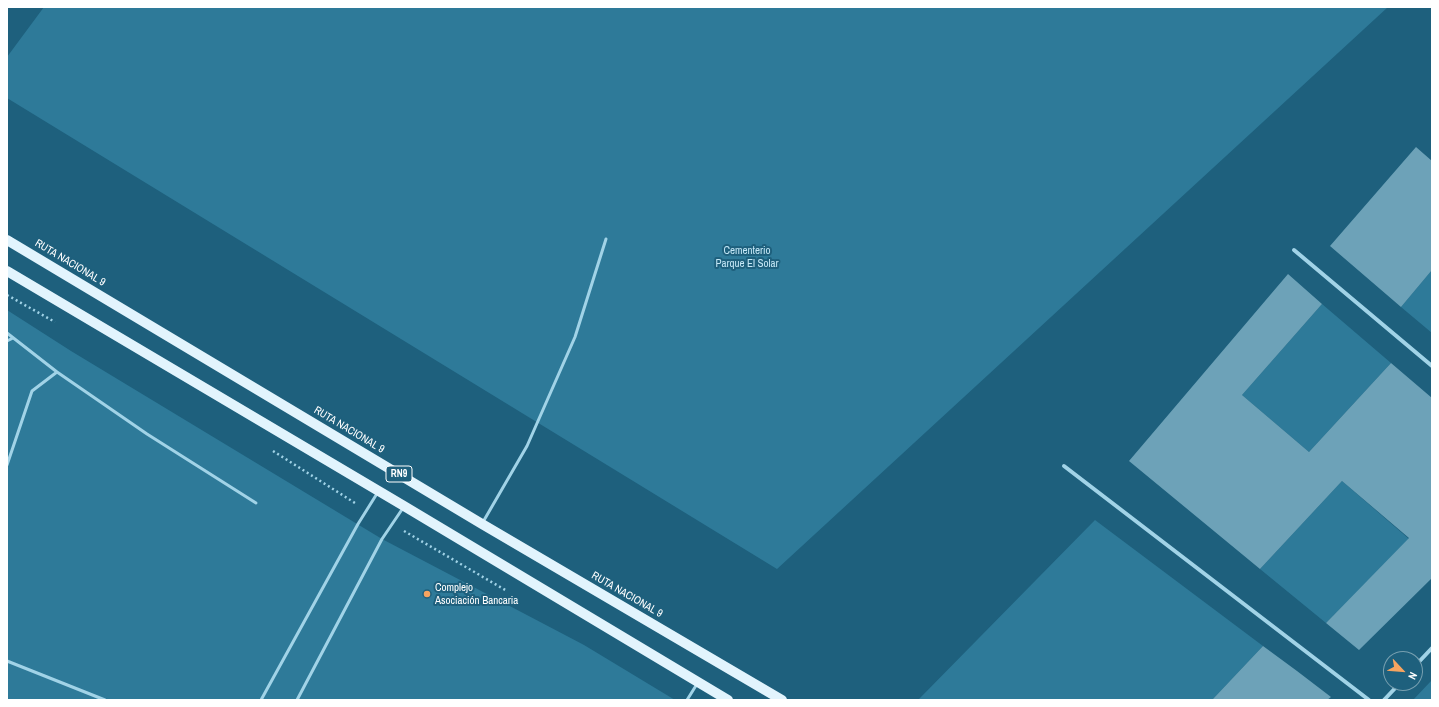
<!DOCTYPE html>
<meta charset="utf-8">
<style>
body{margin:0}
#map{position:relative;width:1439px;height:707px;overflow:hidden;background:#1e607d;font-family:"Archivo Narrow",sans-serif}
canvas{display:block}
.frame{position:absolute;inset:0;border:8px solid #fff;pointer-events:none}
.north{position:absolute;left:1383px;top:651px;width:40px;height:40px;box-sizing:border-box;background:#1e607d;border:1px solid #78a0b1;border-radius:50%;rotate:116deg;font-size:11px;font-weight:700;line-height:16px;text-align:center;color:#fff}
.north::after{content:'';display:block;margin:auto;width:14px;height:18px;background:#f6a460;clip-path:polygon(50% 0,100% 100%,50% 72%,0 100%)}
</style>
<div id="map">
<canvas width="1439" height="707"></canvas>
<div class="frame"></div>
<div class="north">N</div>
</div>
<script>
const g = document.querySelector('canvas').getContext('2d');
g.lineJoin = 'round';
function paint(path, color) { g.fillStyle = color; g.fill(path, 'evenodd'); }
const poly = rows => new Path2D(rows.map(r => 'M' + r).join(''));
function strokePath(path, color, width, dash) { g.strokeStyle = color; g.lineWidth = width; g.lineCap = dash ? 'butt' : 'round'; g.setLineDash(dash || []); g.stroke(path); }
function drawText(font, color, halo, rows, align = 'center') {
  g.font = font + ' "Archivo Narrow",sans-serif'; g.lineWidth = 4; g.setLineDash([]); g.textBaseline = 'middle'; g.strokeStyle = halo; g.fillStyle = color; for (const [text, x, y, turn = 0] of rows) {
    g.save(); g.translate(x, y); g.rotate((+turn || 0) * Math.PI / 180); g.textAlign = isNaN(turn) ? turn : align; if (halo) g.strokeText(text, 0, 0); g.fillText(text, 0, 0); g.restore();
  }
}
const green = poly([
 [44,7,1388,7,777,569,7,98,7,57],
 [1432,270,1432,333,1401,307],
 [1322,304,1391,363,1309,452,1242,395],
 [7,310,71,351,382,539,584,645,675,700,7,700],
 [1342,481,1409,539,1326,623,1260,569],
 [1095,520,1263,646,1212,700,919,699],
 [1432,680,1432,700,1413,700]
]);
const building = poly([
 [1416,147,1432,161,1432,270,1401,307,1330,246],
 [1288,274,1322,304,1242,395,1309,452,1391,363,1432,398,1432,578,1359,650,1326,623,1409,538,1342,481,1260,569,1129,461],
 [1263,646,1297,671,1331,697,1327,700,1212,700]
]);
const path = poly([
 [7,295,55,322],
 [273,451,355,503],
 [404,531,507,591]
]);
const lane = poly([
 [7,333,57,372,147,434,256,503],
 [7,341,13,338],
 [7,465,32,391,57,372],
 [483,522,527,446,575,337,606,239],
 [7,661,105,700],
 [261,700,358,524,378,492],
 [297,700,382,539,403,508],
 [687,700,697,684]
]);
const street = poly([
 [1294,250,1432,366],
 [1064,466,1369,700],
 [1415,666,1432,648],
 [1384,700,1400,683]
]);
const primary = poly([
 [7,240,482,524,782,700],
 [7,271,404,506,728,700]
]);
const markers = [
 [427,594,4,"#f6a460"]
];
const shields = [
 [399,474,26]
];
const shieldNames = [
 ["RN9",399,474]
];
const parkNames = [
 ["Cementerio",747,251],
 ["Parque El Solar",747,264]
];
const streetNames = [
 ["RUTA NACIONAL 9",70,263,31],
 ["RUTA NACIONAL 9",349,430,31],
 ["RUTA NACIONAL 9",627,595,30]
];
const poiNames = [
 ["Complejo",435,588],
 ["Asociación Bancaria",435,601]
];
paint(green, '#2e7a99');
paint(building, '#6da2b8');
strokePath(path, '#a1d3e7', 2.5, [2, 3]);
strokePath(lane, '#a1d3e7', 3);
strokePath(street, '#a1d3e7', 4);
strokePath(primary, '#e2f4fd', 10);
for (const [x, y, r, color] of markers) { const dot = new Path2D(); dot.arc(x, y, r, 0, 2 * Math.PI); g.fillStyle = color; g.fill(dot); strokePath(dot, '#1e607d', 1.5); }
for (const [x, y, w] of shields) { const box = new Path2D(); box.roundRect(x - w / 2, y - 8, w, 16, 3); g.fillStyle = '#1e607d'; g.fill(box); strokePath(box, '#fff', 1); }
drawText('bold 10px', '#fff', null, shieldNames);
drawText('11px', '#c4e7f6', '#1e607d', parkNames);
drawText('11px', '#fff', '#1e607d', streetNames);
drawText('11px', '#fff', '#1e607d', poiNames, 'left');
</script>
